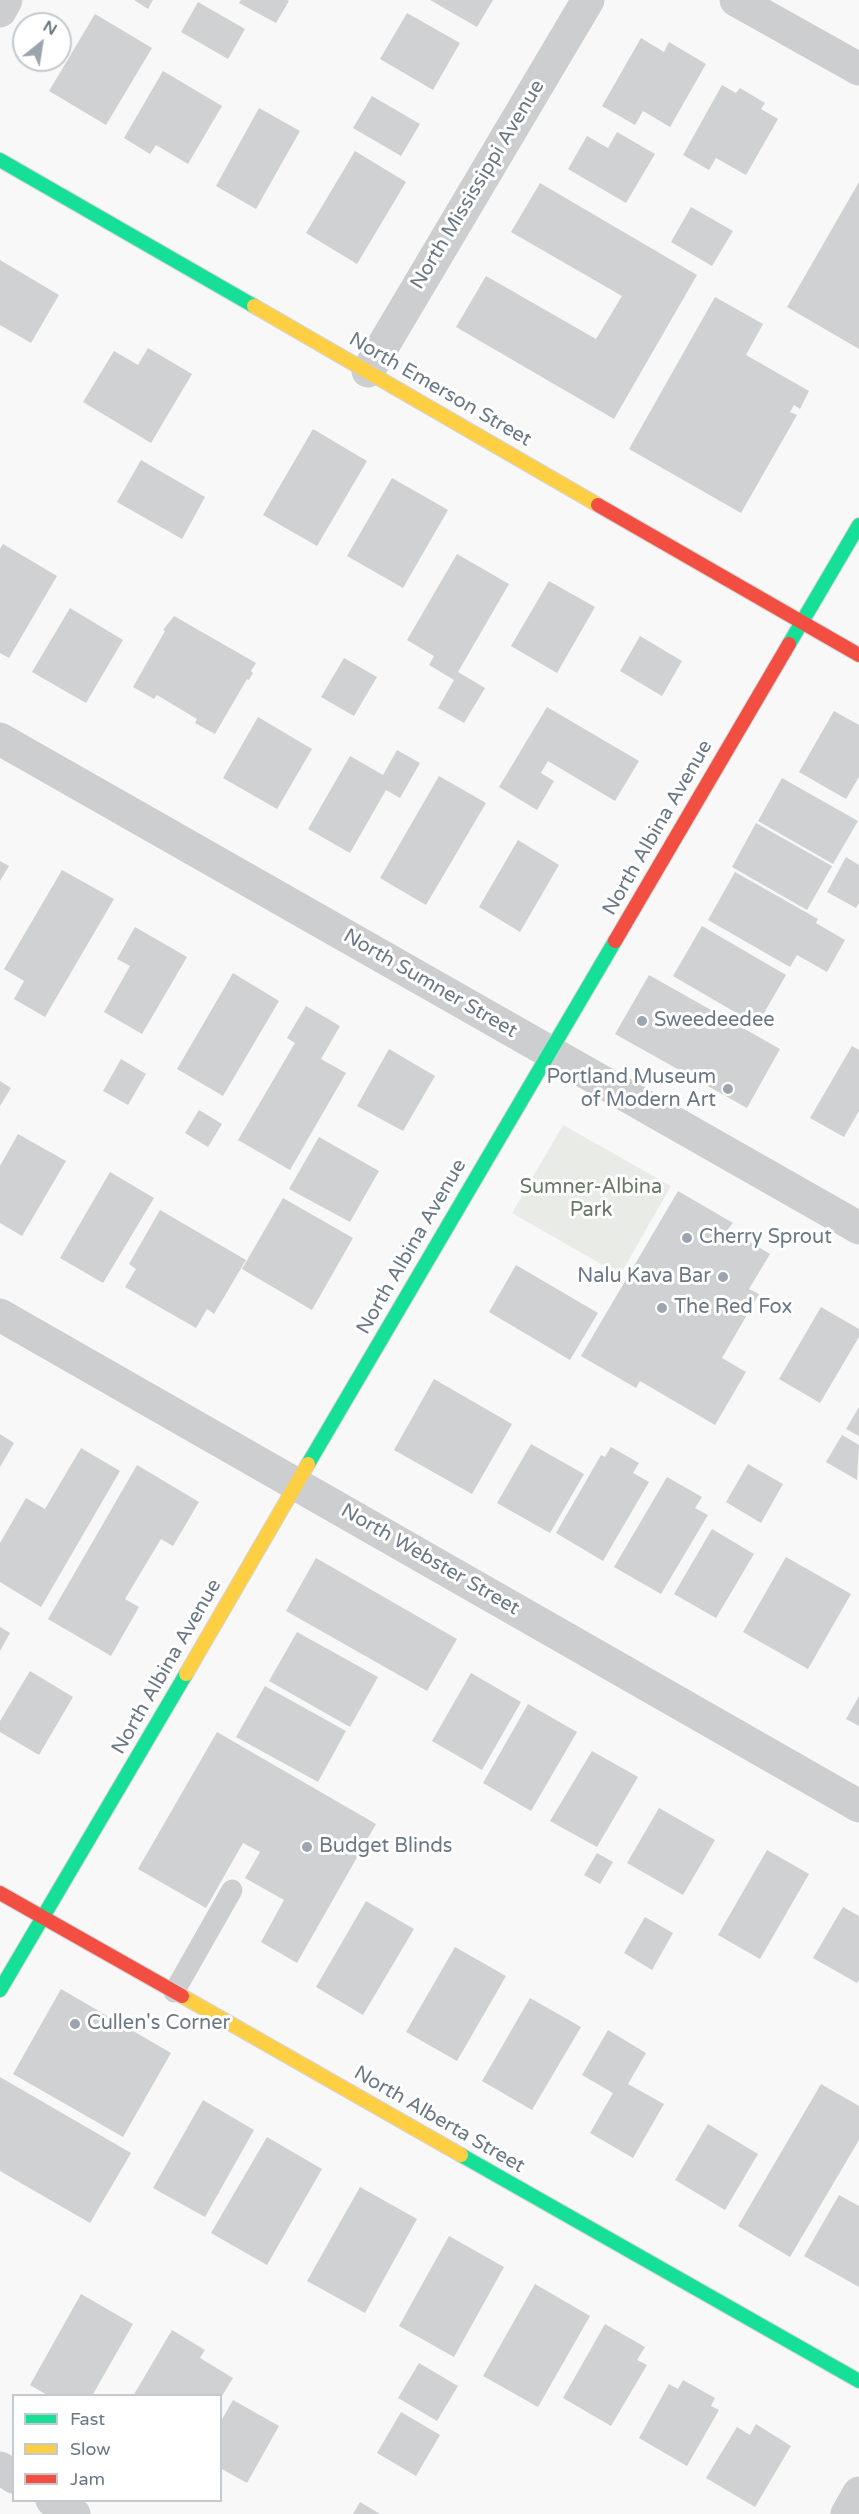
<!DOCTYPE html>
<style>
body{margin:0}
#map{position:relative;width:859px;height:2514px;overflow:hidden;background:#f8f8f8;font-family:"Varela Round",sans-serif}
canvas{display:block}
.legend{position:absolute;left:12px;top:2394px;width:210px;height:108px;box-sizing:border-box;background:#fff;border:2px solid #c3c9cf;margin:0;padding:8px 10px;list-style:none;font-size:18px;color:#6a7886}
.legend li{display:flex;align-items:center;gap:12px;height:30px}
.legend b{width:30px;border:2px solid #c3c9cf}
.north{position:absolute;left:12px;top:12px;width:60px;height:60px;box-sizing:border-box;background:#fff;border:2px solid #c3c9cf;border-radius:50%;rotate:30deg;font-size:16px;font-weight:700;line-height:24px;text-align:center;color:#6a7886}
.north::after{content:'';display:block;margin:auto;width:21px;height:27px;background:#9ca5ae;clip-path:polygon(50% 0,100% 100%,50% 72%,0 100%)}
</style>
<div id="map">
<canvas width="859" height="2514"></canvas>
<ul class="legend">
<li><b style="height:8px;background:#16e098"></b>Fast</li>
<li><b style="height:8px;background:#ffcf43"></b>Slow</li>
<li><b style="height:8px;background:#f24e42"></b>Jam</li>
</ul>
<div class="north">N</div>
</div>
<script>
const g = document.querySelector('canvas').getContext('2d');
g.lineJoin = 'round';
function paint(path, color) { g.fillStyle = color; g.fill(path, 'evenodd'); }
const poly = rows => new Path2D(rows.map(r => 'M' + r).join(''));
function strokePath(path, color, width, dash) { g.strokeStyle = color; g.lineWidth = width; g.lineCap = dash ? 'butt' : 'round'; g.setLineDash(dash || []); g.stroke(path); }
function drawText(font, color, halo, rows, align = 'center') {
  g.font = font + ' "Varela Round",sans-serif'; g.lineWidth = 6; g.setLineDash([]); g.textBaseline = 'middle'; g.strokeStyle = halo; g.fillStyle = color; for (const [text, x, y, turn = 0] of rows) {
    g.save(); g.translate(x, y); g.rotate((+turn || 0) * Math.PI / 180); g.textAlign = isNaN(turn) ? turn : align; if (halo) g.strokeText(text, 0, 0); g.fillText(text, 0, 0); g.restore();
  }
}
const green = poly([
 [563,1125,671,1186,620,1275,512,1213]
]);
const building = poly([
 [134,0,153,0,148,9],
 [241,0,287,0,289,1,276,23,239,3],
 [430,0,493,0,477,27],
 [198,2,245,29,228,59,181,32],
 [407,13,460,43,433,90,380,59],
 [95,14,152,48,106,125,49,91],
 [641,38,664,52,669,42,706,64,670,127,643,111,635,125,602,106],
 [163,71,222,106,188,164,156,145,150,154,124,138],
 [722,85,736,93,740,88,765,103,761,109,778,119,746,175,716,158,709,170,683,155],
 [372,96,420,124,401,156,353,128],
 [259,108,300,131,256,209,216,186],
 [617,132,655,154,626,203,568,169,587,136,608,148],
 [355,151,406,182,357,264,306,233],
 [859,182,859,349,787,307],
 [540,183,697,275,614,419,456,327,486,276,596,339,622,296,511,232],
 [691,207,733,231,712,266,671,242],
 [0,260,59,295,31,343,0,325],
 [715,297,763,324,746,355,809,391,800,409,794,405,790,412,797,415,741,513,629,449],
 [148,348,192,374,151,443,83,402,114,351,138,365],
 [313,429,367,461,317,546,263,515],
 [141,460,205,497,182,539,117,502],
 [392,478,448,510,403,588,347,556],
 [3,544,57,576,9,658,0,653,0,549],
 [457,554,509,584,458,672,485,688,464,723,438,708,454,680,429,665,434,656,407,640],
 [549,581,595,607,557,673,511,646],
 [70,608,123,640,86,703,32,672],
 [174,616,256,663,251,671,253,673,249,680,247,679,215,734,195,723,197,719,157,695,154,699,133,687,165,631,163,630],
 [640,636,682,661,662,696,620,671],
 [344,658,377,677,354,716,321,697],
 [547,707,639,761,615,801,548,761,541,773,554,781,537,810,499,787],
 [834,711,859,725,859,777,846,799,799,772],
 [258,717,312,749,277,809,223,778],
 [397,750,420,763,400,798,386,790,350,853,308,829,350,756,383,775],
 [439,776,486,803,426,905,380,878],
 [782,778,858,821,833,864,758,821],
 [756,823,832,866,807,910,732,867],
 [518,840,559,865,520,932,479,907],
 [846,857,859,865,859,903,856,908,827,892],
 [0,861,9,866,0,881],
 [62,870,114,899,45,1017,14,999,24,981,4,969],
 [735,872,818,919,816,923,845,940,827,972,797,955,790,967,708,920],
 [702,926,786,975,757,1025,673,976],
 [135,927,187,957,142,1034,104,1012,130,966,117,959],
 [233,973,279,1001,223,1096,177,1069],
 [649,975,780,1049,747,1108,615,1034],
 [306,1006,340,1026,321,1059,346,1073,290,1170,238,1140,295,1043,287,1038],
 [852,1046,859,1050,859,1111,844,1137,810,1118],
 [389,1049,435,1076,403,1131,357,1106],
 [121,1059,146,1074,128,1105,103,1091],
 [0,1081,11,1088,0,1106],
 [199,1110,222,1124,208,1147,185,1133],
 [18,1134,66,1161,22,1236,0,1223,0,1166],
 [319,1137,379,1171,350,1222,289,1189],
 [110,1172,154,1198,103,1283,60,1258],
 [678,1191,733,1223,728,1229,770,1254,749,1289,759,1294,722,1358,746,1372,715,1425,640,1381,636,1388,581,1356],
 [283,1198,353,1238,312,1310,242,1269],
 [160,1210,246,1260,214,1314,207,1309,196,1328,161,1308,172,1290,161,1308,125,1287,136,1269,129,1264],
 [516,1265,598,1313,570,1360,489,1312],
 [821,1307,859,1329,859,1337,820,1403,779,1379],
 [434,1379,512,1424,472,1494,394,1450],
 [859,1407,859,1436,846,1429],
 [0,1434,14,1443,0,1467],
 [842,1435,859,1445,857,1480,826,1462],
 [531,1444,584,1474,550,1533,497,1503],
 [611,1447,639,1463,633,1473,649,1482,603,1561,556,1533,601,1455,605,1457],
 [81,1448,120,1471,41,1607,0,1582,0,1543,26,1498,45,1509],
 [748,1464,783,1484,761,1523,726,1502],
 [137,1465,199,1502,173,1546,161,1539,125,1599,139,1607,111,1656,48,1619],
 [667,1477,702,1497,695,1508,708,1515,661,1594,614,1567],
 [712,1529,754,1554,716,1618,674,1594],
 [786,1557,851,1594,808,1669,743,1632],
 [316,1558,457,1639,427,1691,286,1611],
 [0,1627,10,1633,0,1651],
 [297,1632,378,1677,350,1727,269,1681],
 [30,1671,73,1697,39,1755,0,1732,0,1721],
 [471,1673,521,1702,482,1770,432,1741],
 [265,1686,346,1731,318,1782,236,1737],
 [859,1696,859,1726,846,1719],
 [528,1704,577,1732,531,1811,483,1783],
 [217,1732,376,1824,297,1963,261,1942,284,1900,245,1878,260,1852,243,1843,206,1908,138,1869],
 [592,1751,638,1777,597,1847,550,1821],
 [659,1808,715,1840,683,1895,627,1863],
 [767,1850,809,1874,760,1959,718,1935],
 [597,1853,613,1862,600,1884,584,1875],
 [366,1901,414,1929,363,2015,316,1987],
 [843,1907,859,1916,859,1980,857,1983,813,1958],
 [645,1917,673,1933,652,1970,624,1953],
 [455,1947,506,1976,457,2061,406,2032],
 [61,1989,171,2053,123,2137,13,2074],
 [530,1998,581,2027,532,2110,482,2081],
 [608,2030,646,2053,628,2084,664,2104,633,2158,590,2133,613,2093,582,2075],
 [0,2077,131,2153,90,2223,0,2171],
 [821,2084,859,2106,859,2140,790,2257,738,2226],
 [203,2100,254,2130,205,2217,153,2188],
 [708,2124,758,2154,725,2210,675,2180],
 [267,2137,322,2169,267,2265,211,2233],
 [360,2187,417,2219,365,2313,307,2281],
 [839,2195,859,2206,859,2287,804,2256],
 [449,2236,504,2267,454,2357,399,2326],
 [535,2284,590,2316,538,2407,483,2376],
 [81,2294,133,2324,92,2396,49,2396,30,2385],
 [605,2324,645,2347,637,2360,647,2365,611,2426,563,2398],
 [172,2330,205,2350,200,2358,233,2378,220,2399,220,2396,133,2396],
 [419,2363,458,2386,437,2421,398,2398],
 [683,2380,715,2398,711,2406,719,2410,687,2466,639,2438,669,2384,678,2389],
 [233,2400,279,2426,247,2483,220,2468,220,2423],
 [401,2412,440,2435,416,2476,377,2453],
 [756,2424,791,2446,755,2507,706,2478,737,2427,750,2435],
 [360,2502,380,2514,353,2514]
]);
const lane = poly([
 [174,1992,232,1890]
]);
const street = poly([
 [736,0,859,69],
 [0,11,6,0],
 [368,371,588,0],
 [0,739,859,1228],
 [0,1315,859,1806],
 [0,2468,14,2477],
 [52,2500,74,2514],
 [847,2514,859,2493]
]);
const fast = poly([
 [0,160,254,306],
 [789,644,859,525],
 [308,1464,615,941],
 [0,1990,186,1674],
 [461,2155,859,2381]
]);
const slow = poly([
 [254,306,598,505],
 [186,1674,308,1464],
 [182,1996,461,2155]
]);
const jam = poly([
 [598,505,859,655],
 [615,941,789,644],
 [0,1893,182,1996]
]);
const markers = [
 [642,1021,6,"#9ca5ae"],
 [728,1089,6,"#9ca5ae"],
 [687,1238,6,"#9ca5ae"],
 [723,1277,6,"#9ca5ae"],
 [662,1308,6,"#9ca5ae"],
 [307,1847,6,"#9ca5ae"],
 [75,2024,6,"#9ca5ae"]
];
const streetNames = [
 ["North Mississippi Avenue",478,185,-59],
 ["North Emerson Street",440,390,30],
 ["North Albina Avenue",658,828,-60],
 ["North Sumner Street",430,984,30],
 ["North Albina Avenue",412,1247,-60],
 ["North Webster Street",430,1560,30],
 ["North Albina Avenue",167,1667,-60],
 ["North Alberta Street",439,2120,30]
];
const poiNames = [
 ["Sweedeedee",654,1021],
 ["Portland Museum",716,1078,"right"],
 ["of Modern Art",716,1101,"right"],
 ["Cherry Sprout",699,1238],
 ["Nalu Kava Bar",711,1277,"right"],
 ["The Red Fox",674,1308],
 ["Budget Blinds",319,1847],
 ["Cullen's Corner",87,2024]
];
const parkNames = [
 ["Sumner-Albina",591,1188],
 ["Park",591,1211]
];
paint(green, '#e8ebe6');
paint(building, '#cfd1d2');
strokePath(fast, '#d4d5d6', 16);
strokePath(slow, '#d4d5d6', 16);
strokePath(jam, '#d4d5d6', 16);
strokePath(lane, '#cdcecf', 21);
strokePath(street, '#cdcecf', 33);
strokePath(fast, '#16e098', 14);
strokePath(slow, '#ffcf43', 14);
strokePath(jam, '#f24e42', 14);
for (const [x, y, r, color] of markers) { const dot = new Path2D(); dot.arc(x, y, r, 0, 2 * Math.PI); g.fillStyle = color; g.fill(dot); strokePath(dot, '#fff', 2); }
drawText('20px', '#6a7886', '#fff', streetNames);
drawText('20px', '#6a7886', '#fff', poiNames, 'left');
drawText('20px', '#677864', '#fff', parkNames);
</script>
